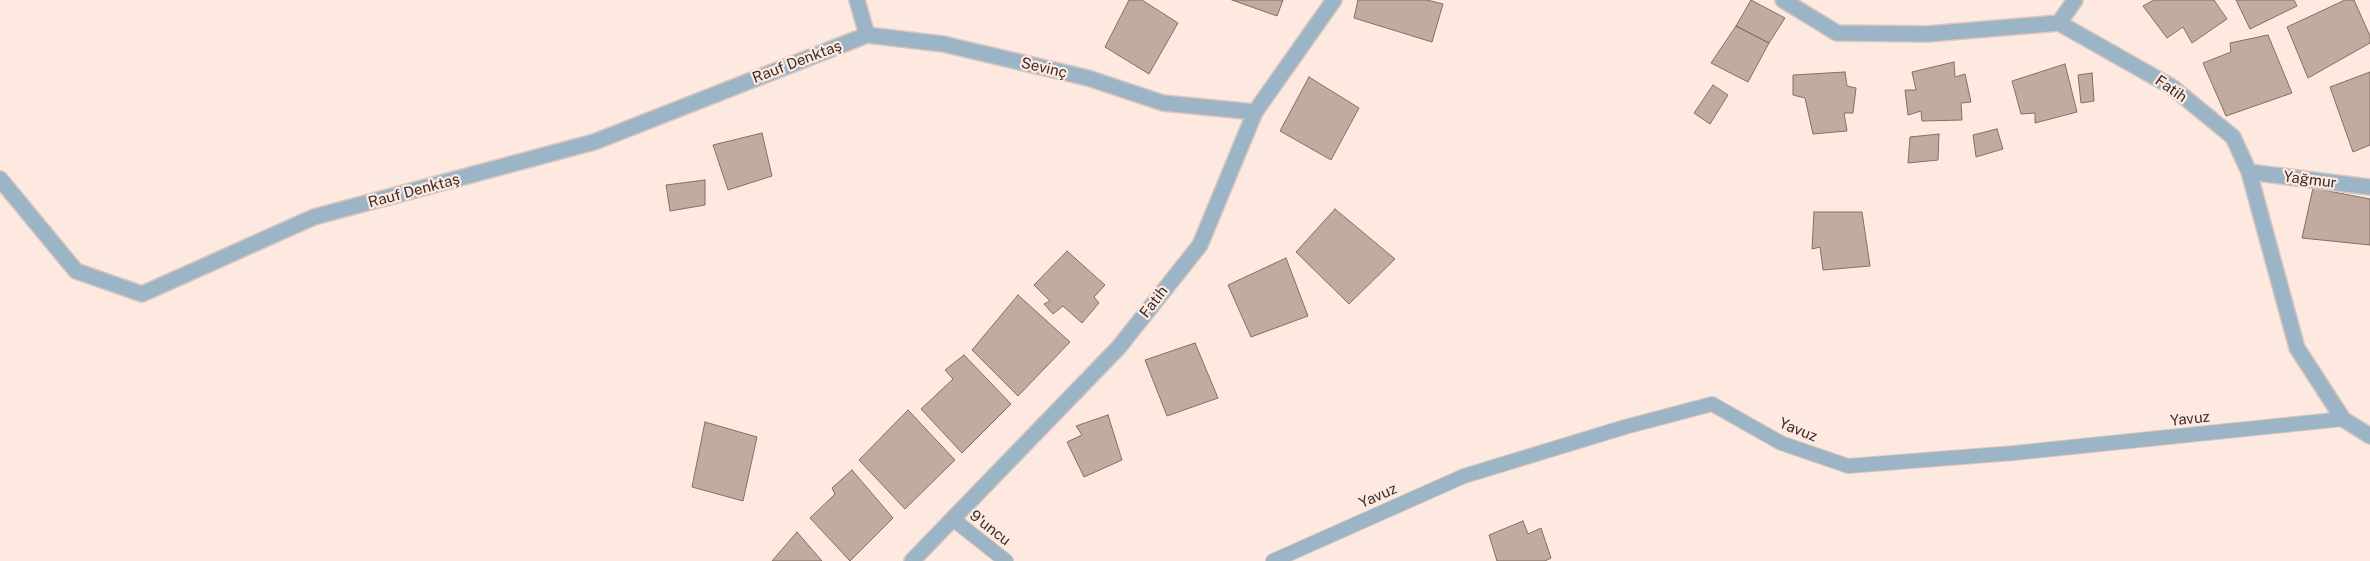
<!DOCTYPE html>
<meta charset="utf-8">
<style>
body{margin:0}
canvas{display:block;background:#fde9e0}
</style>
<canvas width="2370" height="561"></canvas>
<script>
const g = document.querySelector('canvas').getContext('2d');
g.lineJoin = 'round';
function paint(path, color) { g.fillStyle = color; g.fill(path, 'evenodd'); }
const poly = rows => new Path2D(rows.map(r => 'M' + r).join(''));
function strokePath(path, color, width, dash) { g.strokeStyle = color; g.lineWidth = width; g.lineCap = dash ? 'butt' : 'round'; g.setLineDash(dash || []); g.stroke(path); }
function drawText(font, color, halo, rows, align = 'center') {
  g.font = font + ' "Public Sans",sans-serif'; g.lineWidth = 4.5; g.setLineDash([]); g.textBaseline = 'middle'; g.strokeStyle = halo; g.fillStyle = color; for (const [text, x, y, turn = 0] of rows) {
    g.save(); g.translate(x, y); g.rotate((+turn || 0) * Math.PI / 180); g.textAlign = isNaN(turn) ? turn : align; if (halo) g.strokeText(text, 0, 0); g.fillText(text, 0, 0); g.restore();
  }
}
const building = poly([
 [1129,0,1142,0,1178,23,1149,74,1105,47,1129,0],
 [1232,0,1283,0,1277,16,1232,0],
 [1358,0,1427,0,1443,4,1432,42,1354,18,1358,0],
 [1751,0,1785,18,1769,43,1736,26,1751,0],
 [2154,0,2214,0,2227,19,2192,43,2183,27,2167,38,2143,6,2154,0],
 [2236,0,2294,0,2297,6,2250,29,2236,0],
 [2345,0,2354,0,2370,36,2370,43,2308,78,2287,27,2345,0],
 [1736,26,1769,43,1748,82,1711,63,1736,26],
 [2268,35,2292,93,2226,116,2203,63,2231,52,2230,43,2268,35],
 [1954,62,1955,77,1965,74,1971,102,1961,103,1962,120,1922,121,1921,111,1908,115,1905,90,1916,90,1912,72,1954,62],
 [2065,64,2077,112,2035,123,2035,113,2021,114,2012,81,2065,64],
 [1845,72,1847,86,1856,88,1853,113,1844,113,1847,131,1813,134,1805,98,1793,95,1793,75,1845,72],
 [2370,72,2370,145,2353,152,2330,87,2370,72],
 [2092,73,2094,101,2081,103,2078,75,2092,73],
 [1309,77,1359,108,1331,160,1280,131,1309,77],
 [1713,85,1728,95,1710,124,1694,113,1713,85],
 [1997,129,2003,149,1976,157,1973,135,1997,129],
 [762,133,772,176,728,190,713,145,762,133],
 [1939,134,1938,160,1908,163,1910,137,1939,134],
 [705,180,705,205,670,211,666,185,705,180],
 [2313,188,2370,199,2370,245,2302,238,2313,188],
 [1335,209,1395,259,1349,304,1296,252,1335,209],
 [1814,212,1862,212,1870,266,1823,270,1820,247,1812,249,1814,212],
 [1067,251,1105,285,1094,297,1099,303,1082,323,1063,306,1053,314,1044,304,1050,301,1034,285,1067,251],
 [1286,258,1308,316,1251,337,1228,285,1286,258],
 [1018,295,1070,342,1018,396,972,350,1018,295],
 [1195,343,1218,398,1167,416,1145,360,1195,343],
 [964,355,1011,404,962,453,921,409,953,379,945,370,964,355],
 [908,410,955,460,905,509,859,460,908,410],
 [1108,415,1122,460,1084,477,1067,442,1082,435,1076,426,1108,415],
 [705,422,757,437,743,501,692,487,705,422],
 [852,470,893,518,850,561,810,518,835,494,832,488,852,470],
 [1523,521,1528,534,1541,528,1551,558,1545,561,1497,561,1489,535,1523,521],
 [797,532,822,561,772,561,797,532]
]);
const service = poly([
 [954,520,1006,561],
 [1273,561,1464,476,1625,427,1712,404,1781,443,1848,466,2014,453,2343,419]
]);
const minor = poly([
 [857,0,867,35,943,44,1088,78,1163,103,1255,112],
 [1783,0,1837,33,1927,34,2059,23,2172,87,2233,137,2249,172,2297,348,2343,419,2370,436],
 [2059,23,2075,0],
 [2249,172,2370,187],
 [0,179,76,271,142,294,314,217,594,142,867,35],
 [912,561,1119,347,1200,245,1255,112,1334,0]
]);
const streetNames = [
 ["Rauf Denktaş",797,62,-21],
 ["Sevinç",1044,68,13],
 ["Fatih",2171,89,35],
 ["Yağmur",2310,180,7],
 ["Rauf Denktaş",414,191,-15],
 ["Fatih",1154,302,-52],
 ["Yavuz",2190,419,-6],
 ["Yavuz",1798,430,22],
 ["Yavuz",1378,496,-24],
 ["9'uncu",990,528,38]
];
paint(building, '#c2aa9f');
strokePath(building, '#846f64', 1);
strokePath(service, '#dac7bf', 16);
strokePath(minor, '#dac7bf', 18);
strokePath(service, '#9bb4c6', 14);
strokePath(minor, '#9bb4c6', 15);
drawText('15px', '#382e2a', '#fde9e0', streetNames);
</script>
